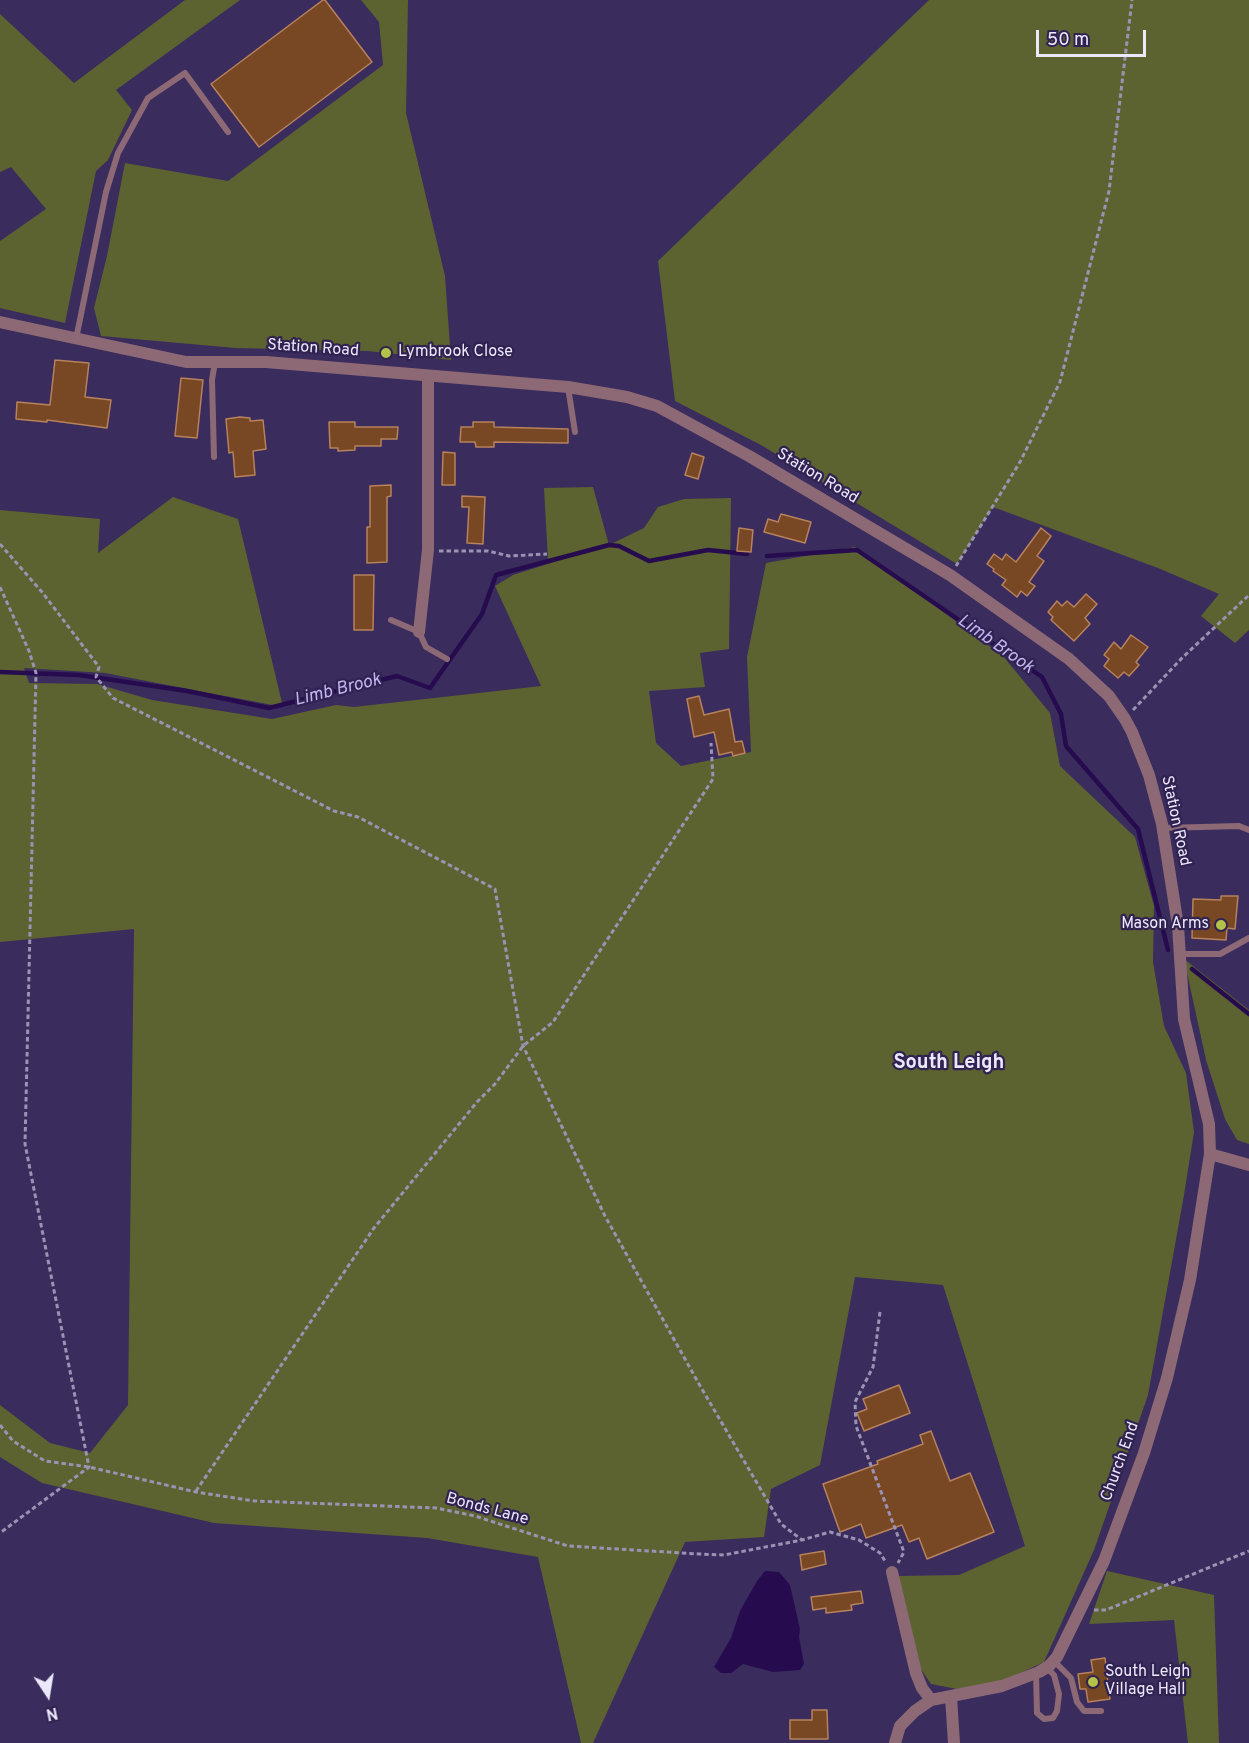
<!DOCTYPE html>
<style>
body{margin:0}
#map{position:relative;width:1249px;height:1743px;overflow:hidden;background:#3a2c5d;font-family:Overpass,sans-serif}
canvas{display:block}
.north{position:absolute;left:18px;top:1665px;width:60px;height:60px;-webkit-text-stroke:4px #302251;paint-order:stroke;rotate:168deg;font-size:16px;font-weight:700;line-height:24px;text-align:center;color:#ece8fb}
.north::after{content:'';display:block;margin:auto;width:21px;height:27px;background:#ece8fb;clip-path:polygon(50% 0,100% 100%,50% 72%,0 100%)}
.scale{position:absolute;left:1036px;top:30px;width:110px;height:27px;box-sizing:border-box;border:3px solid #ece8fb;border-top:0;padding-left:8px;font-size:18px;line-height:21px;white-space:nowrap;color:#ece8fb;-webkit-text-stroke:4px #302251;paint-order:stroke}
</style>
<div id="map">
<canvas width="1249" height="1743"></canvas>
<div class="north">N</div>
<div class="scale">50 m</div>
</div>
<script>
const g = document.querySelector('canvas').getContext('2d');
g.lineJoin = 'round';
function paint(path, color) { g.fillStyle = color; g.fill(path, 'evenodd'); }
const poly = rows => new Path2D(rows.map(r => 'M' + r).join(''));
function strokePath(path, color, width, dash) { g.strokeStyle = color; g.lineWidth = width; g.lineCap = dash ? 'butt' : 'round'; g.setLineDash(dash || []); g.stroke(path); }
function drawText(font, color, halo, rows, align = 'center') {
  g.font = font + ' Overpass,sans-serif'; g.lineWidth = 4.5; g.setLineDash([]); g.textBaseline = 'middle'; g.strokeStyle = halo; g.fillStyle = color; for (const [text, x, y, turn = 0] of rows) {
    g.save(); g.translate(x, y); g.rotate((+turn || 0) * Math.PI / 180); g.textAlign = isNaN(turn) ? turn : align; if (halo) g.strokeText(text, 0, 0); g.fillText(text, 0, 0); g.restore();
  }
}
const green = poly([
 [185,0,240,0,116,90,132,110,108,160,96,171,65,323,0,308,0,241,46,209,11,167,0,172,0,14,74,83],
 [361,0,408,0,406,113,445,276,451,360,368,351,235,348,101,336,94,308,107,256,125,163,228,181,383,65,379,22],
 [929,0,1249,0,1249,630,1235,643,1201,616,1219,594,1158,568,993,507,957,564,761,445,675,401,658,261],
 [593,487,609,545,644,528,658,507,684,499,731,498,729,649,700,653,705,687,649,691,656,743,681,766,751,752,747,657,766,563,855,547,1003,656,1050,713,1060,766,1135,837,1154,906,1153,962,1164,1026,1186,1073,1194,1132,1184,1195,1148,1395,1094,1550,1044,1662,1001,1682,957,1689,931,1684,916,1662,898,1576,959,1575,1025,1546,943,1285,855,1277,820,1465,771,1489,764,1537,685,1542,593,1743,581,1743,538,1557,427,1538,214,1523,42,1483,0,1457,0,1405,50,1443,90,1453,128,1405,134,929,0,942,0,510,100,519,98,553,173,497,238,519,283,707,105,673,24,668,29,683,97,684,152,700,272,719,336,705,354,707,541,686,495,586,513,575,595,549,548,560,544,488],
 [1184,959,1249,1010,1249,1144,1237,1140,1225,1119,1206,1060],
 [1107,1571,1214,1595,1219,1743,1188,1743,1174,1620,1089,1624]
]);
const water = poly([
 [765,1571,779,1572,790,1585,800,1629,799,1637,804,1664,800,1670,773,1672,743,1664,731,1673,721,1673,714,1667,731,1638,740,1611,757,1581]
]);
const stream = poly([
 [767,556,857,550,1042,677,1061,714,1066,746,1138,829,1168,950],
 [0,672,79,675,187,691,269,708,397,676,430,688,482,614,496,575,609,545,619,546,649,561,708,550,747,554],
 [1192,969,1249,1014]
]);
const building = poly([
 [323,0,325,0,372,62,259,147,211,84,323,0],
 [55,360,89,363,85,397,111,400,107,428,47,420,47,422,16,419,17,402,50,405,55,360],
 [181,378,203,380,197,438,175,436,181,378],
 [240,417,250,418,250,421,263,420,266,449,253,451,255,475,235,477,233,452,229,453,226,419,240,417],
 [329,422,355,422,355,427,398,427,397,439,381,439,381,446,355,446,355,450,338,451,338,448,330,448,329,422],
 [473,422,494,422,494,427,568,429,568,443,494,442,494,447,476,447,475,442,460,442,461,427,473,427,473,422],
 [443,452,455,453,455,485,442,485,443,452],
 [692,453,704,457,698,479,685,475,692,453],
 [391,485,391,496,387,497,387,562,367,563,367,527,370,527,370,486,391,485],
 [462,496,485,497,483,544,467,543,469,507,462,507,462,496],
 [781,514,811,522,805,543,764,532,768,519,778,522,781,514],
 [739,528,753,530,751,552,737,551,739,528],
 [1041,528,1051,536,1037,556,1044,561,1029,582,1035,586,1027,596,1021,591,1017,597,1002,585,1006,580,993,571,994,569,987,564,994,554,1002,560,1006,554,1016,562,1041,528],
 [354,575,374,575,373,630,354,630,354,575],
 [1086,594,1097,604,1085,618,1090,624,1074,641,1051,620,1053,617,1048,612,1057,601,1062,606,1067,601,1074,607,1086,594],
 [1131,635,1148,647,1136,662,1139,665,1129,676,1124,672,1118,678,1104,666,1109,659,1104,655,1114,642,1121,649,1131,635],
 [699,696,704,715,729,709,735,742,742,741,745,753,733,756,732,752,719,755,714,732,694,737,687,699,699,696],
 [1221,896,1238,896,1235,929,1227,928,1226,940,1192,938,1193,899,1221,900,1221,896],
 [899,1385,910,1413,864,1431,857,1413,867,1409,863,1399,899,1385],
 [931,1431,950,1481,970,1473,994,1532,927,1559,919,1538,909,1542,902,1525,866,1538,861,1524,840,1532,823,1484,878,1464,877,1461,923,1444,920,1435,931,1431],
 [824,1551,826,1564,802,1570,800,1555,824,1551],
 [861,1591,863,1603,851,1605,852,1610,826,1613,826,1608,813,1610,811,1597,861,1591],
 [1105,1658,1110,1699,1088,1702,1086,1689,1080,1689,1078,1674,1093,1672,1091,1660,1105,1658],
 [812,1710,827,1710,828,1739,790,1739,790,1720,812,1720,812,1710]
]);
const path = poly([
 [0,544,42,592,99,667,96,677,113,698,334,811,358,817,495,889,523,1046,605,1216,699,1384,781,1524,802,1540],
 [439,551,488,551,509,556,547,554],
 [956,566,1020,462,1060,382,1109,191,1132,0],
 [0,587,29,651,36,673,25,1144,89,1467,0,1533],
 [1133,710,1182,658,1249,595],
 [880,1312,873,1367,855,1402,856,1426,904,1552,898,1563],
 [0,1425,13,1441,45,1461,89,1467,196,1492,254,1501,436,1508,475,1516,568,1546,699,1554,724,1555,802,1540,830,1532,859,1540,880,1553,885,1561],
 [196,1491,374,1228,477,1102,495,1084,523,1046,553,1022,713,779,711,743],
 [1094,1610,1106,1610,1249,1551]
]);
const service = poly([
 [76,339,106,192,118,153,148,98,185,73,228,132],
 [568,387,575,432],
 [214,457,212,380,215,362],
 [391,620,419,632,426,647,447,659],
 [1163,828,1239,826,1249,830],
 [1180,954,1220,954,1249,938],
 [1054,1661,1071,1678,1077,1702,1084,1711,1101,1711],
 [1036,1673,1037,1713,1044,1719,1053,1718,1057,1711,1059,1694,1054,1675,1047,1668]
]);
const minor = poly([
 [0,322,186,362,266,362,568,387,627,397,657,406,749,456,950,575,1069,659,1109,696,1125,719,1132,732,1149,775,1162,824,1178,926,1184,1019,1209,1124,1210,1154,1190,1280,1167,1378,1144,1453,1104,1561,1057,1657,1049,1666,1039,1672,1002,1686,931,1700,915,1711,900,1726,895,1743],
 [419,632,428,550,428,376],
 [1210,1154,1249,1165],
 [892,1572,916,1673,922,1688,931,1700],
 [951,1697,954,1743]
]);
const markers = [
 [386,353,6,"#b5c249"],
 [1221,925,6,"#b5c249"],
 [1093,1682,6,"#b5c249"]
];
const streetNames = [
 ["Station Road",313,349,4],
 ["Station Road",817,477,31],
 ["Station Road",1175,821,78],
 ["Church End",1121,1462,-70],
 ["Bonds Lane",487,1510,15]
];
const poiNames = [
 ["Lymbrook Close",398,353],
 ["Mason Arms",1209,925,"right"],
 ["South Leigh",1105,1673],
 ["Village Hall",1105,1691]
];
const waterNames = [
 ["Limb Brook",995,645,35],
 ["Limb Brook",338,691,-14]
];
const quarterNames = [
 ["South Leigh",949,1064]
];
paint(green, '#5d6330');
paint(water, '#260c4e');
strokePath(stream, '#260c4e', 4.5);
paint(building, '#784723');
strokePath(building, '#b7825d', 1.5);
strokePath(path, '#9b93b3', 3, [4.5, 3]);
strokePath(service, '#8d6976', 6);
strokePath(minor, '#8d6976', 12);
for (const [x, y, r, color] of markers) { const dot = new Path2D(); dot.arc(x, y, r, 0, 2 * Math.PI); g.fillStyle = color; g.fill(dot); strokePath(dot, '#302251', 2); }
drawText('16px', '#ece8fb', '#302251', streetNames);
drawText('16px', '#ece8fb', '#302251', poiNames, 'left');
drawText('italic 18px', '#c2b4ef', '#302251', waterNames);
drawText('bold 20px', '#ece8fb', '#302251', quarterNames);
</script>
